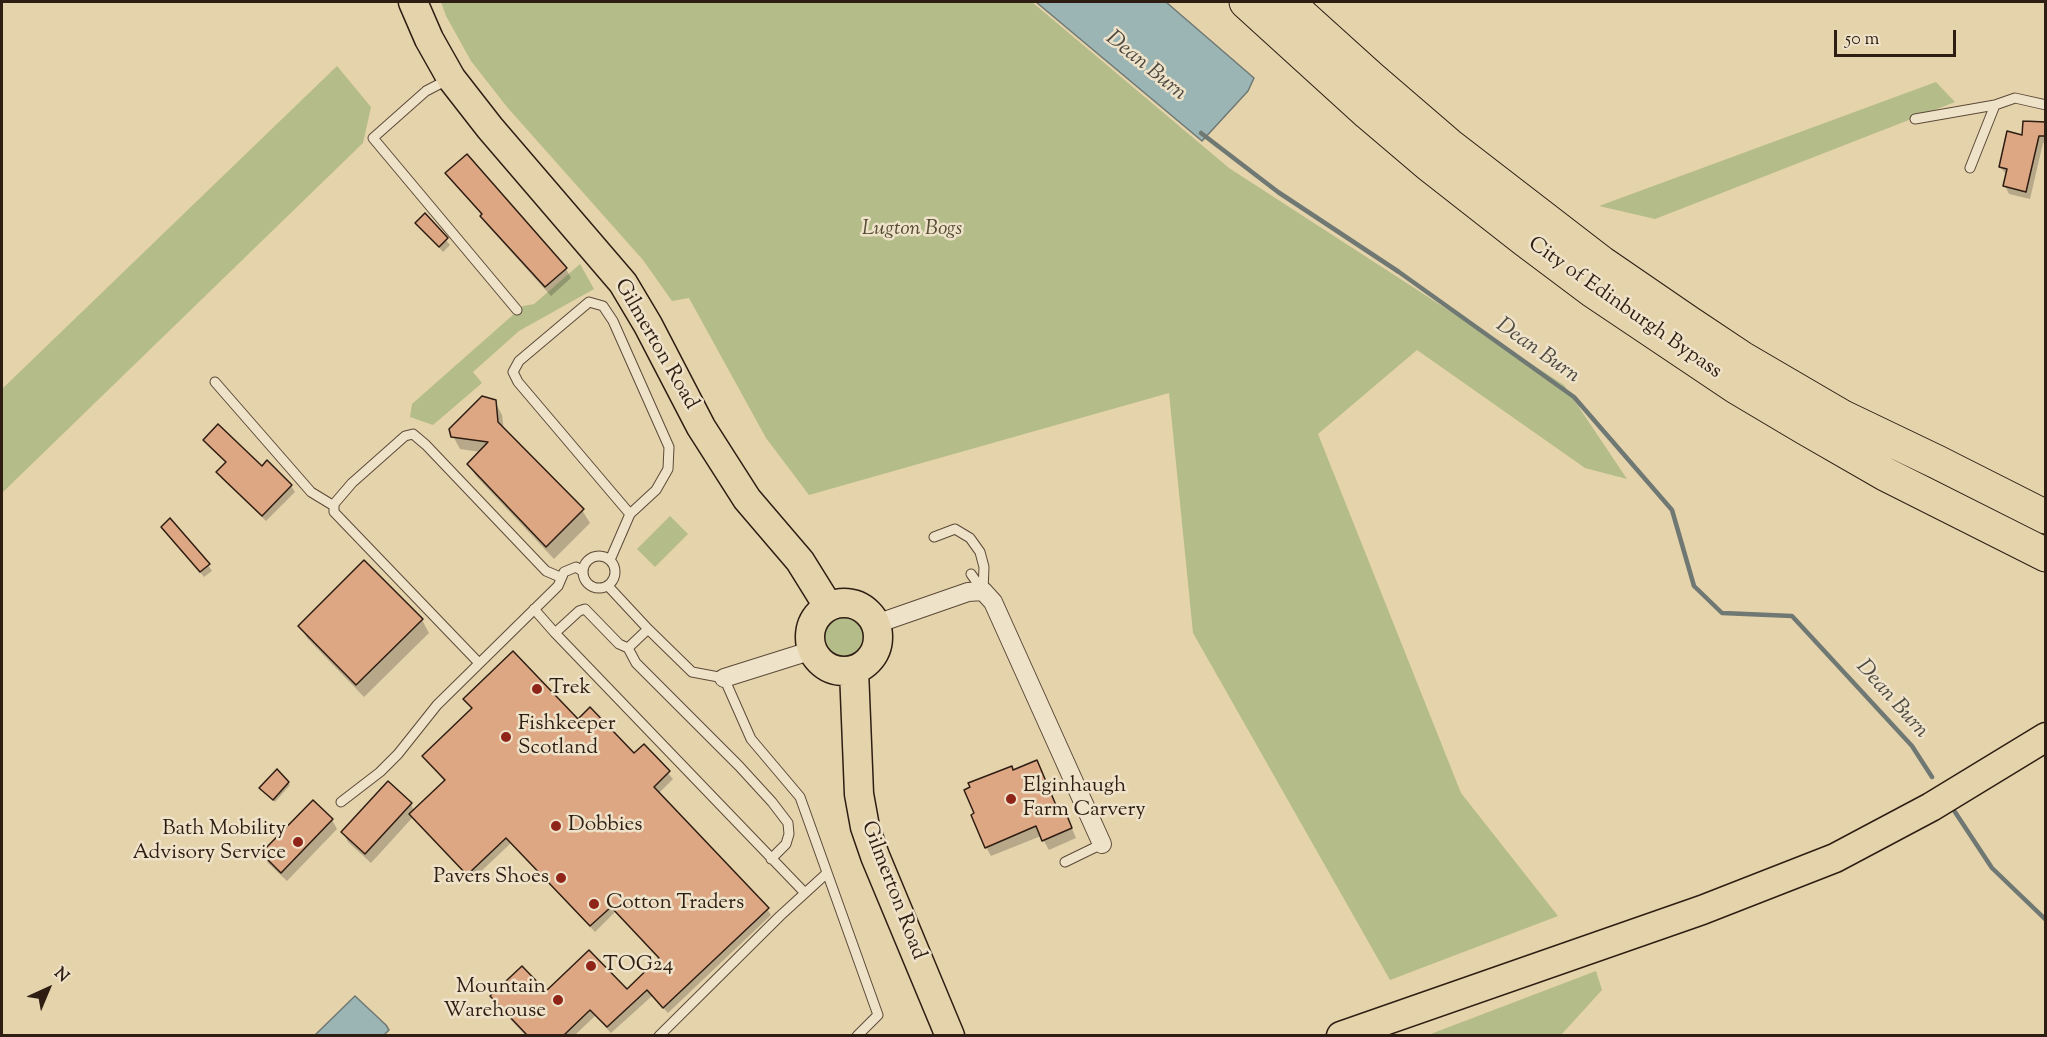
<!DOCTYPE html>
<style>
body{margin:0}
#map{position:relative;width:2047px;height:1037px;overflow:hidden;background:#e5d3ac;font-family:"Sorts Mill Goudy",serif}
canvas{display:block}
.frame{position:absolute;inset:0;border:3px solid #2e1d12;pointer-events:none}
.north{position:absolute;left:18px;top:959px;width:60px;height:60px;-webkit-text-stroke:4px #eee2c9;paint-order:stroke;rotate:44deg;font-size:16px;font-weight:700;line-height:24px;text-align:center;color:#2e1d12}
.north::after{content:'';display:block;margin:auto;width:21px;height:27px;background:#2e1d12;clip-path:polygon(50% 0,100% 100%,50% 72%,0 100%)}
.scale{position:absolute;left:1834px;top:30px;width:122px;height:27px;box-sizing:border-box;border:3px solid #2e1d12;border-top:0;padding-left:8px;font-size:18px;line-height:21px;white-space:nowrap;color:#2e1d12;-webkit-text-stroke:4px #eee2c9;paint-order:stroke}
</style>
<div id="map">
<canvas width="2047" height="1037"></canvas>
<div class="frame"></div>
<div class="north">N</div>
<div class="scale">50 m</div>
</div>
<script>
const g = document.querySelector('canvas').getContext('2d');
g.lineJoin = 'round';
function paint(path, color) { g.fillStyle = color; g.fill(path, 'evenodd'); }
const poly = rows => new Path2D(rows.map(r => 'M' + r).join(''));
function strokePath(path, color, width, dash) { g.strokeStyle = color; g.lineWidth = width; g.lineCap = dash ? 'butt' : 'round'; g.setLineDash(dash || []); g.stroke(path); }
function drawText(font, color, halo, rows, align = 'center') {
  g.font = font + ' "Sorts Mill Goudy",serif'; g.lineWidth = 5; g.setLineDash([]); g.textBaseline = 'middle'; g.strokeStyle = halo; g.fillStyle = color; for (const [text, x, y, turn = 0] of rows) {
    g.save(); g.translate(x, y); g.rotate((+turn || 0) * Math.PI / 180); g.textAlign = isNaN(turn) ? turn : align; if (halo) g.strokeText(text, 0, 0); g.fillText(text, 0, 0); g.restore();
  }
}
const green = poly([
 [441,2,1032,2,1229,168,1564,385,1627,479,1585,468,1417,350,1318,434,1461,793,1558,916,1390,980,1193,633,1169,393,809,495,766,438,689,298,672,301,643,260,507,107,471,61,446,16],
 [337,66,371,107,363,143,2,493,2,389],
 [1936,82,1955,102,1655,219,1599,206],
 [580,264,594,289,519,331,473,372,482,383,433,425,410,417,412,404,523,306,534,304],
 [670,516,688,534,655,567,637,549],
 '820 637a24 24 0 1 1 48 0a24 24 0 1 1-48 0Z',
 [1596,971,1602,990,1561,1035,1428,1035]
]);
const water = poly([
 [1036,2,1166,2,1254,78,1248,91,1202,141,1036,2],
 [355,996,386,1025,389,1030,384,1035,315,1035,355,996]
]);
const shadow = poly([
 [2046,124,2046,143,2043,143,2030,199,2009,194,2005,186,2007,175,2000,167,2024,137],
 [447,173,566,269,571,278,551,296,487,225,483,216,453,182],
 [425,215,450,245,443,252,417,223],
 [495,402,502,415,504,431,582,510,590,523,554,559,476,476,469,464,481,452,460,449,453,436],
 [205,440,262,468,267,463,291,486,295,492,266,521,221,478,218,472,226,463,208,446],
 [163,527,208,565,212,571,204,577],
 [422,620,429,633,364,697,307,638,300,626],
 [465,699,578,721,634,755,644,746,673,779,658,794,767,909,771,915,668,1013,652,996,611,1033,595,1016,574,1036,526,1036,495,1003,492,997,627,992,660,960,615,912,595,932,511,843,472,880,413,817,371,863,348,842,343,832,411,804,414,811,445,782,423,756,473,710],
 [1037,762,1059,811,1068,819,1076,838,1049,850,1041,836,991,856,986,847,1013,772],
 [277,772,290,785,275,802,262,790],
 [332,820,337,829,287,881,268,863,263,854]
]);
const stream = poly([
 [1201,133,1278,192,1399,272,1574,397,1672,510,1694,586,1722,613,1792,616,1912,746,1932,777],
 [1955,812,1992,868,2046,920]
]);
const building = poly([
 [2023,121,2046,122,2046,136,2039,136,2026,192,2003,186,2007,169,1999,167,2007,131,2022,135,2023,121],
 [467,154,567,268,545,287,480,216,482,214,445,173,467,154],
 [425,213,448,238,439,247,415,223,425,213],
 [482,396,496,400,498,422,584,509,546,547,467,464,488,442,451,437,449,429,482,396],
 [218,424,262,466,267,460,292,485,262,516,216,472,226,462,203,440,218,424],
 [170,518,210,564,200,572,161,527,170,518],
 [364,560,423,619,356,685,298,626,364,560],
 [513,651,578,719,590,707,634,753,644,744,670,771,654,787,769,908,663,1008,647,990,607,1027,590,1010,564,1035,527,1035,490,996,522,966,546,991,589,950,627,989,659,958,611,907,590,926,506,838,467,875,409,814,445,780,422,756,472,708,463,699,513,651],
 [1037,760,1058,810,1064,808,1072,828,1042,841,1036,826,985,848,971,815,974,813,964,790,970,787,968,783,981,778,1012,766,1013,770,1037,760],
 [277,769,289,782,273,800,259,788,277,769],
 [388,781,412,803,365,854,341,832,388,781],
 [313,800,333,819,281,873,261,853,313,800]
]);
const lane = poly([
 [449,79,426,91,373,138,517,310],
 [1915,119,1995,105],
 [1970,168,1995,105,2015,98,2046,105],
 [215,382,311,492,334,506],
 [934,537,955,529,970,538,980,552,984,567,983,591],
 '583 572a16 16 0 1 1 32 0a16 16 0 1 1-32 0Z',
 [610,560,630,514,656,490,668,469,669,447,613,321,603,306,589,302,519,361,513,372,518,382,630,514],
 [971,574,983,591],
 [608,586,648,629],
 [534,609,555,633,805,893],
 [555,633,579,611,585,609,619,644,628,648],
 [479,663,334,512,334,504,352,483,405,436,413,434,426,445,546,571,560,577,562,576],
 [341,802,380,772,398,754,437,705,558,586,564,572,576,567,582,571],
 [771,859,786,844,789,834,788,823,772,802,739,766,636,663,628,648,648,629,692,672,724,678,751,739,800,797,878,1015,857,1036],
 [1065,862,1102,844],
 [659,1036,780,916,827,873]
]);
const street = poly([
 [876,624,968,592,983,591,993,602,1102,844],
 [724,678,813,650]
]);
const primary = poly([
 [413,2,429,39,451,78,490,128,623,283,648,325,701,427,747,499,800,561,828,606],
 '810 637a34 34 0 1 1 68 0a34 34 0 1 1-68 0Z',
 [854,670,859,794,865,827,875,856,950,1036],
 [1341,1036,1702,910,1835,858,1931,807,2046,737]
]);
const highway = poly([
 [1246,2,1368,113,1428,164,1525,240,1593,291,1736,387,1805,428,1885,474,2046,555],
 [1287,2,1370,77,1449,145,1602,263,1688,322,1742,358,1843,417,1937,462,2046,517]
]);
const markers = [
 [537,689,6,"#8f2418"],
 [506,737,6,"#8f2418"],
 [1011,799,6,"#8f2418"],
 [556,826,6,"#8f2418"],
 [298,842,6,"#8f2418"],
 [561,878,6,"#8f2418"],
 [594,904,6,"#8f2418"],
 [591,966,6,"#8f2418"],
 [558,1000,6,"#8f2418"]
];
const parkNames = [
 ["Lugton Bogs",912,230]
];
const streetNames = [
 ["City of Edinburgh Bypass",1624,309,35],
 ["Gilmerton Road",655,345,60],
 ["Gilmerton Road",892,891,69]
];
const poiNames = [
 ["Trek",549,689],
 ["Fishkeeper",518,725],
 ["Scotland",518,749],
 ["Elginhaugh",1023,787],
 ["Farm Carvery",1023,811],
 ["Dobbies",568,826],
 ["Bath Mobility",286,830,"right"],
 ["Advisory Service",286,854,"right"],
 ["Pavers Shoes",549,878,"right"],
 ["Cotton Traders",606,904],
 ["TOG24",603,966],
 ["Mountain",546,988,"right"],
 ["Warehouse",546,1012,"right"]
];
const waterNames = [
 ["Dean Burn",1145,67,39],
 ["Dean Burn",1537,352,35],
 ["Dean Burn",1891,700,48]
];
paint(green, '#b4bc8a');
paint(water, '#9bb5b4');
strokePath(water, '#6f7873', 1.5);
paint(shadow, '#0003');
strokePath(stream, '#6f7873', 4.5);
paint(building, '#dea784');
strokePath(building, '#2e1d12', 1.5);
strokePath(lane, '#5c4a38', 11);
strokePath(street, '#5c4a38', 20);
strokePath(primary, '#2e1d12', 31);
strokePath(highway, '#2e1d12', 35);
strokePath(lane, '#eee2c9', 9);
strokePath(street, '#eee2c9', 18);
strokePath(primary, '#e5d3ac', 28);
strokePath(highway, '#e5d3ac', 33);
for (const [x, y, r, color] of markers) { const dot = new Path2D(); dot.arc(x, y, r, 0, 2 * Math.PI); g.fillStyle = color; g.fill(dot); strokePath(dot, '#eee2c9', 2); }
drawText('italic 21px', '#564d36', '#eee2c9', parkNames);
drawText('21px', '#2e1d12', '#eee2c9', streetNames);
drawText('21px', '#2e1d12', '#eee2c9', poiNames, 'left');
drawText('italic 22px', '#4f4b43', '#eee2c9', waterNames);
</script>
